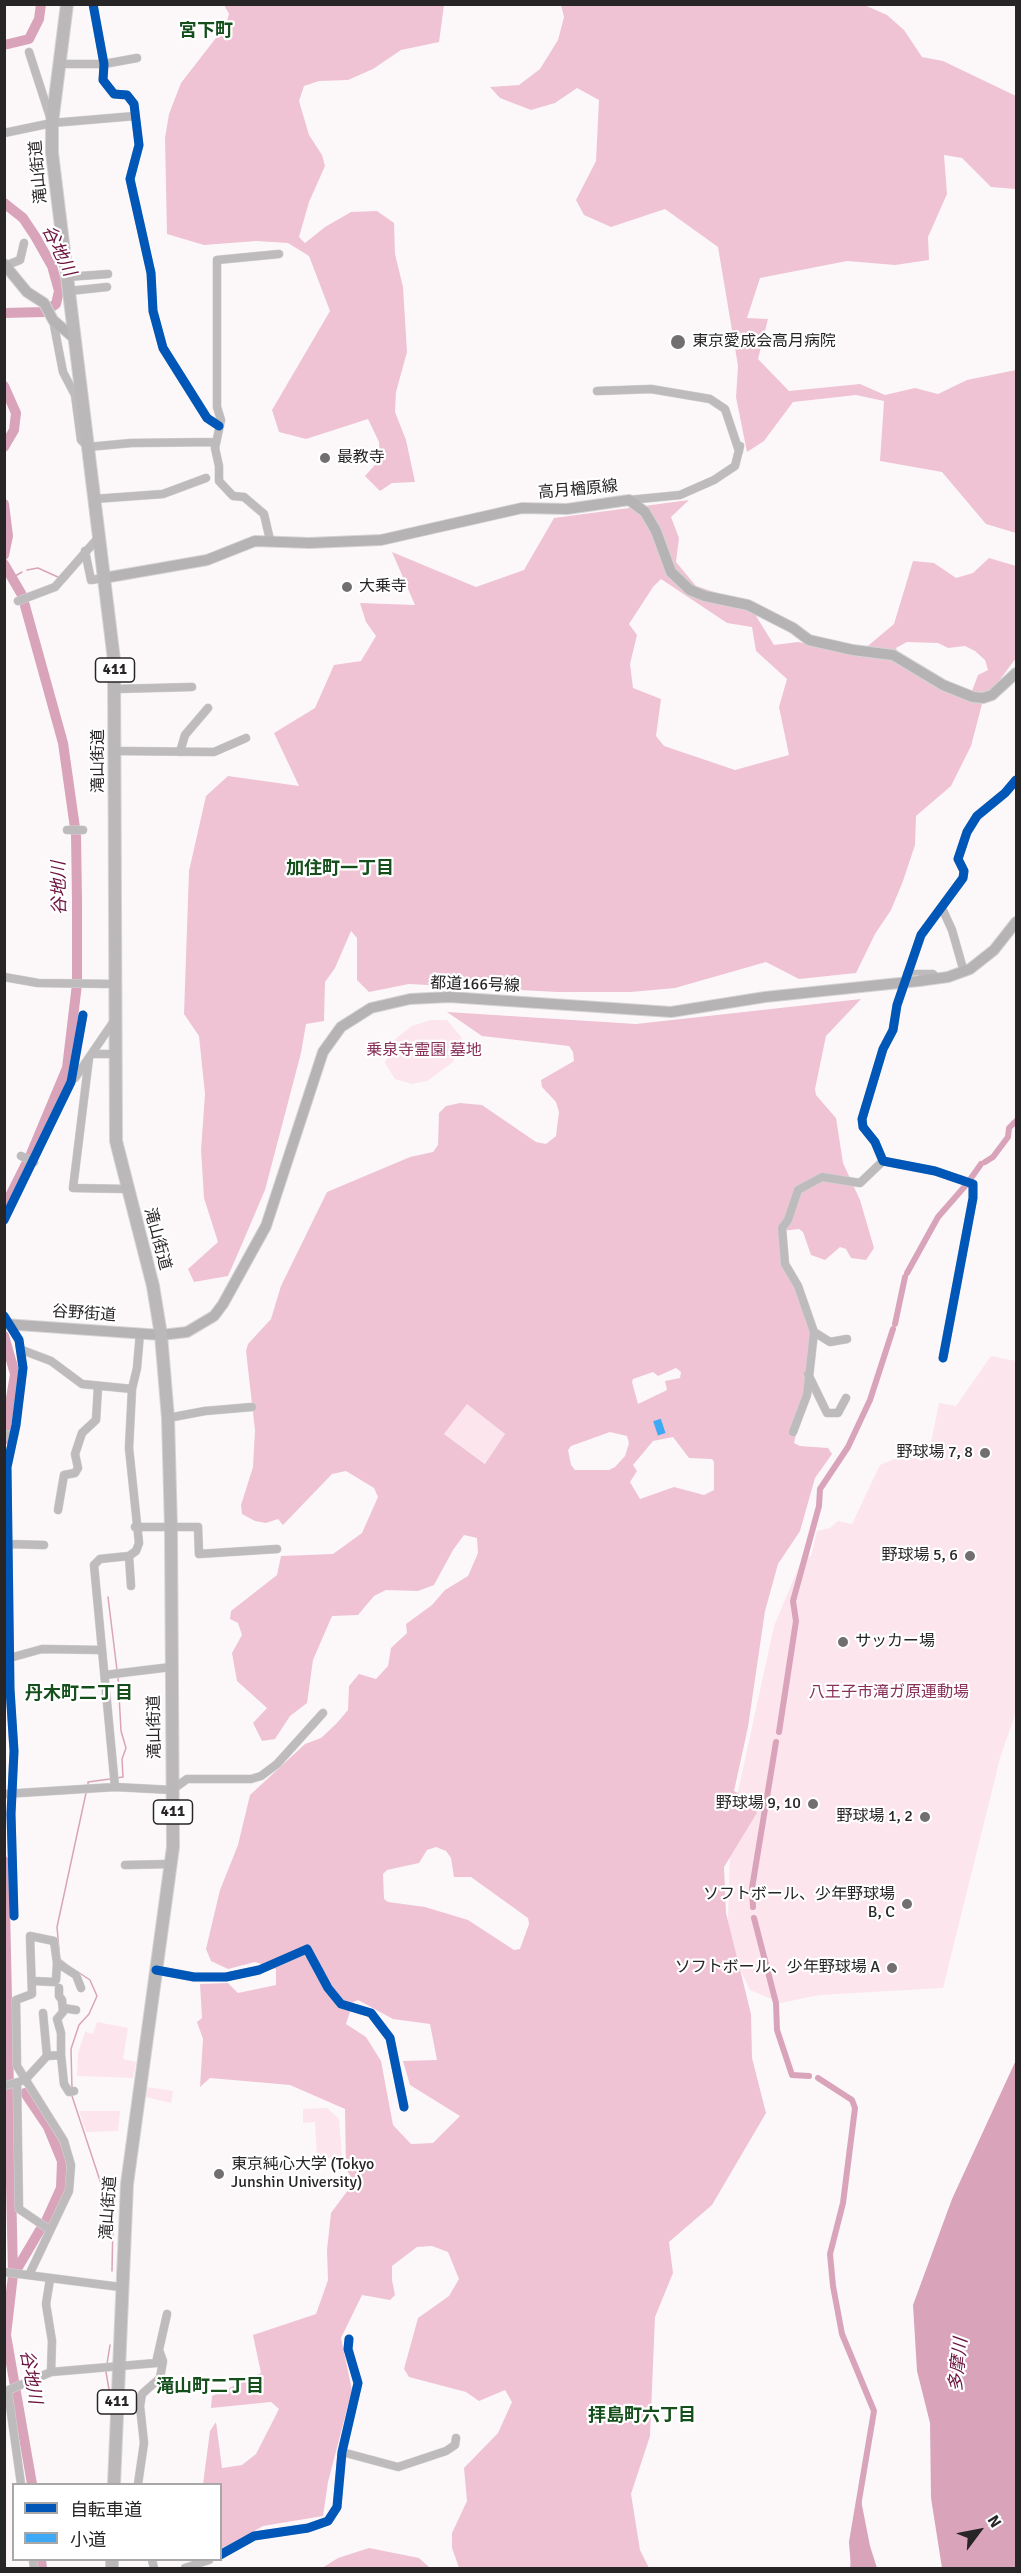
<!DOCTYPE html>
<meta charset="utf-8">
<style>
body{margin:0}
#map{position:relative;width:1021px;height:2573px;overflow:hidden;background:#fcf8fa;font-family:Signika,"Noto Sans JP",sans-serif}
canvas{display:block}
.frame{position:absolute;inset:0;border:6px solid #282526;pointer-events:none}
.legend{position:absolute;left:12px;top:2483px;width:210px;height:78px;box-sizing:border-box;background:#fff;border:2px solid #a9a8a8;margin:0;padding:8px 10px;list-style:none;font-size:18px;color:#282526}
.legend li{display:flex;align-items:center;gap:12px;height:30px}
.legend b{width:30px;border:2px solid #a9a8a8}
.north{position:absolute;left:949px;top:2501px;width:60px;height:60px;-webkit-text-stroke:4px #fff;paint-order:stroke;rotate:58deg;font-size:16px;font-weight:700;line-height:24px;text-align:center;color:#282526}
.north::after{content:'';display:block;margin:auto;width:21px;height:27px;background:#282526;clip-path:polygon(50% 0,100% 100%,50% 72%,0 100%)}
</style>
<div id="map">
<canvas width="1021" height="2573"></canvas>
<div class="frame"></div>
<ul class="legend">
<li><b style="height:8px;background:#0057b8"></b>自転車道</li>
<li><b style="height:8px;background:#3fa9f5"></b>小道</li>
</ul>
<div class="north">N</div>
</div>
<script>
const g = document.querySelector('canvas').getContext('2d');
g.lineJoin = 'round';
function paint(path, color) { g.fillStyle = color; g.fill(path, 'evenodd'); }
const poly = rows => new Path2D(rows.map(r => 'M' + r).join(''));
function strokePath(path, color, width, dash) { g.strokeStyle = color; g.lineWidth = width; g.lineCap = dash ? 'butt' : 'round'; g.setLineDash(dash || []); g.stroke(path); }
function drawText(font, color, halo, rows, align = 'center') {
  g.font = font + ' Signika,"Noto Sans JP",sans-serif'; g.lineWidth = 4.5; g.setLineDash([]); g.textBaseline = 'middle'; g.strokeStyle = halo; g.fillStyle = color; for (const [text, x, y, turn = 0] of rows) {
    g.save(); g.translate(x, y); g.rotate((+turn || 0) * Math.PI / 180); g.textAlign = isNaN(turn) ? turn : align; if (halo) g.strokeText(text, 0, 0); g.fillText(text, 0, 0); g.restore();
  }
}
const green = poly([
 [431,1020,447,1020,462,1038,453,1062,427,1081,412,1084,395,1079,385,1063,395,1039,412,1026],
 [991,1356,1016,1361,1016,1712,1000,1758,943,1988,819,1995,781,2003,750,1990,729,1946,728,1916,731,1824,774,1626,802,1559,811,1556,817,1531,830,1528,838,1521,852,1524,880,1465,931,1443,939,1403,956,1406],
 [467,1403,505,1434,486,1464,444,1434],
 [97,2022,128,2028,123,2059,136,2062,133,2078,77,2076,78,2053,85,2032,93,2034],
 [147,2087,173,2091,171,2103,145,2097],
 [327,2108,339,2119,342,2157,317,2159,315,2122,303,2123,303,2109],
 [79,2111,120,2111,118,2131,86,2132]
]);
const forest = poly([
 [862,4,887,15,904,30,922,57,943,61,1016,96,1016,189,991,187,962,158,944,155,947,194,928,237,929,260,895,265,847,261,760,278,747,318,768,319,758,359,789,391,860,384,885,395,915,388,938,394,967,380,1016,370,1016,533,986,524,942,472,880,461,884,401,856,395,793,402,764,441,747,452,736,397,738,366,718,247,665,209,611,227,584,215,576,200,596,161,599,100,577,88,555,103,531,110,500,98,490,87,519,85,540,69,558,40,564,17,561,5],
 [224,5,444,5,439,42,401,50,373,69,348,80,319,81,304,86,299,101,309,135,322,155,325,166,309,202,299,237,305,243,325,227,351,212,377,211,394,223,395,254,403,287,407,352,396,392,395,412,406,440,415,482,392,483,380,491,365,476,380,459,379,442,368,419,306,439,279,432,272,410,330,311,309,256,288,243,256,241,204,245,167,234,165,138,169,114,181,83,226,25,229,14],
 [689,500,671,517,679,538,676,562,696,586,748,603,774,645,798,642,853,653,869,645,894,624,913,561,934,563,956,578,973,573,989,558,1016,566,1016,658,982,704,971,746,951,786,916,816,915,845,903,881,891,910,875,934,856,973,799,979,766,962,675,988,631,992,557,992,409,984,369,992,357,980,357,938,351,931,335,968,325,982,324,1021,306,1024,301,1053,265,1190,242,1244,228,1276,194,1282,188,1269,218,1242,204,1198,201,1150,205,1094,199,1036,184,1014,189,871,206,796,228,776,299,786,274,733,315,708,334,665,361,661,376,636,366,622,360,603,415,605,392,552,476,587,524,570,554,518],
 [661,579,727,623,752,627,756,651,787,679,779,707,789,755,735,770,664,746,656,736,661,699,633,688,630,664,637,635,629,624,653,587],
 [907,642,938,643,948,648,965,646,975,651,985,660,988,670,978,675,972,691,928,673,900,657,896,648],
 [861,999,826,1036,815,1089,816,1095,836,1118,843,1163,860,1200,874,1248,866,1260,851,1258,846,1249,840,1247,825,1260,811,1255,803,1232,799,1229,782,1231,782,1245,812,1329,805,1394,794,1443,800,1446,828,1448,832,1454,815,1478,800,1531,778,1564,765,1611,748,1727,734,1791,761,1806,724,1867,726,1913,751,2014,752,2058,766,2113,712,2205,669,2242,673,2273,655,2317,650,2436,631,2494,640,2550,649,2568,459,2568,452,2548,452,2533,467,2501,464,2468,498,2433,512,2402,505,2390,479,2401,466,2392,409,2377,404,2369,418,2318,449,2296,459,2279,448,2252,432,2246,417,2247,392,2266,392,2280,395,2295,390,2300,362,2295,341,2338,352,2390,328,2482,323,2516,263,2526,221,2550,220,2484,203,2484,210,2431,216,2422,222,2468,242,2465,256,2454,279,2409,271,2402,211,2408,212,2396,261,2373,253,2335,316,2314,328,2280,327,2250,331,2213,354,2182,346,2169,345,2109,290,2085,210,2078,200,2087,203,2039,197,2022,202,2018,200,1984,228,1983,238,1993,276,1985,276,1969,255,1962,228,1969,211,1961,206,1949,220,1890,238,1845,250,1795,305,1744,321,1738,336,1724,348,1710,349,1686,359,1674,376,1679,388,1666,391,1648,407,1633,406,1624,432,1605,445,1590,468,1576,478,1553,477,1538,464,1535,453,1550,434,1585,418,1591,386,1590,374,1596,358,1615,332,1616,313,1660,307,1703,290,1716,275,1739,262,1741,253,1723,267,1708,237,1681,232,1653,242,1635,238,1623,230,1619,231,1611,277,1575,281,1556,333,1554,362,1533,378,1497,374,1488,346,1471,332,1474,283,1525,278,1519,266,1523,255,1521,242,1514,241,1505,253,1467,255,1430,246,1351,248,1344,271,1319,281,1286,327,1192,410,1157,433,1152,438,1145,439,1113,446,1106,460,1103,482,1105,536,1142,546,1144,556,1136,559,1112,556,1102,542,1087,541,1080,574,1061,573,1052,569,1046,482,1036,447,1012,636,1024],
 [676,1368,681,1372,680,1378,665,1381,667,1390,638,1404,632,1382,633,1379,653,1372,658,1376],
 [467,1404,505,1434,485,1464,444,1434],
 [610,1432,627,1436,629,1443,625,1456,615,1467,609,1470,575,1470,571,1465,568,1450,571,1446],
 [673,1437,689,1458,712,1459,714,1462,714,1490,704,1495,674,1487,640,1499,630,1482,637,1471,633,1465,653,1441],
 [436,1847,446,1851,451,1858,454,1877,471,1877,528,1918,529,1924,520,1949,514,1950,468,1920,425,1907,388,1902,384,1899,383,1874,387,1870,419,1863,427,1850],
 [358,2000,393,2019,430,2024,437,2060,403,2061,410,2085,460,2116,433,2143,411,2144,393,2125,381,2061,366,2037,346,2024,353,2002],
 [369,2548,419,2558,430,2568,322,2568,338,2558]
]);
const water = poly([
 [1016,2060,1016,2568,942,2568,931,2498,930,2423,917,2371,913,2305,952,2199],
 [860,2495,870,2546,877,2568,850,2568]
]);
const stream = poly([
 [27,570,38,568,60,578],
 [12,578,22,572],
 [66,580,78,566],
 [108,1597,117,1670],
 [116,1778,123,1777,122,1759,126,1748,121,1731,118,1677],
 [88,1786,88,1782,110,1779],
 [59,1950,57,1927,86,1793],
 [61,1960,71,1968],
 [72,2089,71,2049,79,2025,89,2014,97,1996,90,1980,78,1972],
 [72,2096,113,2220,112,2271],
 [107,2364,110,2345],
 [106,2372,111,2401]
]);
const canal = poly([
 [985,1162,993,1157,1008,1137,1009,1128,1016,1121],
 [969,1181,981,1164],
 [907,1273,938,1217,966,1185],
 [895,1324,905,1277],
 [779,1732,796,1621,793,1601,819,1506,820,1489,848,1447,870,1400,893,1329],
 [753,1907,752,1888,776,1742],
 [754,1918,776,2003,777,2030,792,2075,809,2076],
 [818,2078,852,2100,855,2108,843,2203,830,2254,833,2286,842,2334,874,2411,852,2542,854,2568]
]);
const river = poly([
 [4,45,29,39,39,19,41,4],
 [4,203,23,218,35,236,52,266,59,291,56,304,44,312,4,313],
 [4,386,16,413,14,430,4,447],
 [4,504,8,536,4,555],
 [4,564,22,595,63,743,76,835,77,900,77,984,67,1068,31,1154,4,1208],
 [4,1336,15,1374,4,1440],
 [4,1861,13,2275,6,2335,32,2484],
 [25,2093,48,2127,62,2161,61,2188,46,2221],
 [14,2274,40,2230],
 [41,2560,42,2568]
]);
const minor = poly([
 [93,4,104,64,103,80,114,94,127,95,134,104,139,145,130,179,151,273,153,311,163,348,207,418,219,426],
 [60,64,104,64,137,58],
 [52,123,135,116],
 [4,133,52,123,29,52],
 [7,265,20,260,24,243],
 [67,277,108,274],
 [69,291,107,287],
 [53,320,63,372,75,395,81,440,88,447,131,443,215,442],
 [597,391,651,389,710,399,725,409,739,451],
 [94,499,163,494,206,478],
 [629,500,680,495,714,480,735,466,740,446],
 [270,540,264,514,244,497,233,496,219,481,219,466,215,448,221,420,217,407,217,260,279,254],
 [85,551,91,580,104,578],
 [18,601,55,587,98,538],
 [116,689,192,687],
 [116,751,214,752,246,738],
 [180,752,185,735,208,708],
 [67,830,83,830],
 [942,908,952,930,964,972],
 [907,974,933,974,937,979],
 [4,977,38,983,114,984],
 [92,1054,113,1054],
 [89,1058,73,1188,127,1189],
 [75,1078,114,1021],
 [21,1156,34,1162],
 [4,1220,71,1082,83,1015],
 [4,1316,19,1340,23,1368,16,1425,7,1467,10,1689,14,1751,11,1814,14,1916],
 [814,1332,830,1342,847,1339],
 [22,1350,51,1361,82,1384,132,1389],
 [943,1358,973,1198,973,1184,935,1171,883,1161,875,1142,863,1127,862,1119,883,1049,893,1030,897,1005,921,935,963,878,964,871,958,859,967,832,977,816,1005,793,1016,780],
 [808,1374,827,1413,838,1413,846,1398],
 [168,1418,205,1411,252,1407],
 [793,1432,807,1395,814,1332,798,1286,785,1264,782,1228,788,1220,798,1190,822,1177,860,1183,883,1161],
 [4,1434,14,1436],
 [58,1510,64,1475,75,1473,78,1468,75,1454,82,1433,96,1420,98,1387],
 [135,1527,198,1527,199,1554,277,1549],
 [8,1544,44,1545],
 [129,1556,131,1586],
 [6,1659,42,1649,102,1650],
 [105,1675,171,1667],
 [115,1787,94,1565,100,1559,129,1556,136,1551,139,1543,129,1448,132,1389,137,1368,140,1333],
 [4,1794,115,1787,172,1790,187,1779,251,1779,261,1776,277,1764,323,1713],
 [125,1865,171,1864],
 [156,1970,194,1977,226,1977,259,1970,307,1949,328,1988,341,2004,371,2013,390,2038,404,2107],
 [33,1981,54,1982,56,1980,57,1963],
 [59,1988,59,1996,62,2000,63,2012,57,2019,61,2033,61,2055],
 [63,2008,76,2010],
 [43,2013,47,2056],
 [17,2083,19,2209,50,2230],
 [4,2086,25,2080,47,2056,61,2055,64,2084,69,2092,74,2091],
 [4,2272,120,2287],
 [29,2275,69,2191,71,2165,64,2141,17,2066,16,2000,32,1994,30,1936,54,1941,57,1963,76,1975,81,1988],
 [50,2279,46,2304,52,2341,51,2372],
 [4,2392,51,2372,156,2363,167,2314],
 [8,2392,21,2484],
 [342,2452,398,2467,446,2451,455,2445,456,2438],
 [138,2484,144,2443,140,2406,142,2394,160,2378,163,2361,159,2350],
 [220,2555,254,2536,308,2528,328,2521,337,2507,342,2452,358,2383,348,2349,349,2339],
 [33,2560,34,2568],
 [152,2560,154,2568],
 [185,2568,209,2560]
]);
const major = poly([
 [4,264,27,292,44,303,53,320,74,338],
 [104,578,207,560,255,541,309,543,381,540,522,508,567,509,629,500,645,512,656,531,671,572,690,590,705,596,748,605,793,628,809,640,853,650,893,655,943,685,973,697,983,698,992,695,1016,673],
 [919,981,948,977,970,969,994,950,1016,922],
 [4,1324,161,1335,187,1332,214,1316,223,1304,266,1226,323,1052,341,1027,371,1008,410,999,449,997,671,1012,765,997,880,985]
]);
const highway = poly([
 [67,4,52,123,52,153,114,660,116,1141,153,1286,161,1335,168,1418,171,1528,173,1847,127,2184,114,2484],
 [112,2560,112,2568]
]);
const majorBridge = poly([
 [880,985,919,981]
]);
const quiet = poly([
 [657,1420,662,1435]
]);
const cycleway = poly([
 [93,4,104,64,103,80,114,94,127,95,134,104,139,145,130,179,151,273,153,311,163,348,207,418,219,426],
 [4,1220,71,1082,83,1015],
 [4,1316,19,1340,23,1368,16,1425,7,1467,10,1689,14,1751,11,1814,14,1916],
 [943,1358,973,1198,973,1184,935,1171,883,1161,875,1142,863,1127,862,1119,883,1049,893,1030,897,1005,921,935,963,878,964,871,958,859,967,832,977,816,1005,793,1016,780],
 [156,1970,194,1977,226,1977,259,1970,307,1949,328,1988,341,2004,371,2013,390,2038,404,2107],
 [220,2555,254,2536,308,2528,328,2521,337,2507,342,2452,358,2383,348,2349,349,2339]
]);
const markers = [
 [678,342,8,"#726f70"],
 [325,458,6,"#726f70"],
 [347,587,6,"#726f70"],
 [985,1453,6,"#726f70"],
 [970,1556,6,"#726f70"],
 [843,1642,6,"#726f70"],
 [813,1804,6,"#726f70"],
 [925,1817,6,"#726f70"],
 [907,1904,6,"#726f70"],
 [892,1968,6,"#726f70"],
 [219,2174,6,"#726f70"]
];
const shields = [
 [115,670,39],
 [173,1812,39],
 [117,2402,39]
];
const shieldNames = [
 ["411",115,670],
 ["411",173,1812],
 ["411",117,2402]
];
const streetNames = [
 ["滝山街道",39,172,-95],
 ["高月楢原線",578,490,-5],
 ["滝山街道",99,761,-90],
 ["都道166号線",475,985,2],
 ["滝山街道",157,1239,75],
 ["谷野街道",84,1314,4],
 ["滝山街道",155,1727,-91],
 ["滝山街道",109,2208,-86]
];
const poiNames = [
 ["東京愛成会高月病院",692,342,"left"],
 ["最教寺",337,458,"left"],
 ["大乗寺",359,587,"left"],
 ["野球場 7, 8",973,1453],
 ["野球場 5, 6",958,1556],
 ["サッカー場",855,1642,"left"],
 ["野球場 9, 10",801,1804],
 ["野球場 1, 2",913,1817],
 ["ソフトボール、少年野球場",895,1895],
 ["B, C",895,1913],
 ["ソフトボール、少年野球場 A",880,1968],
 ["東京純心大学 (Tokyo",231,2165,"left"],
 ["Junshin University)",231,2183,"left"]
];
const parkNames = [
 ["乗泉寺霊園 墓地",424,1051],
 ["八王子市滝ガ原運動場",889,1693]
];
const neighbourhoodNames = [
 ["宮下町",206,31],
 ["加住町一丁目",340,869],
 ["丹木町二丁目",79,1694],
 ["滝山町二丁目",210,2387],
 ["拝島町六丁目",642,2416]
];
const waterNames = [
 ["谷地川",58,251,64],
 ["谷地川",60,888,-91],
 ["多摩川",959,2365,-84],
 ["谷地川",30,2377,80]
];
paint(green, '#fce5ed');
paint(forest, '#efc3d4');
paint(water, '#d9a4b9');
strokePath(stream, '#d9a4b9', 1.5);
strokePath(canal, '#d9a4b9', 6);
strokePath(river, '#d9a4b9', 10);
strokePath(minor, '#d5d3d4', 9);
strokePath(major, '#d5d3d4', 12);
strokePath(highway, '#d5d3d4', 14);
strokePath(minor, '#bdbbbc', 8);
strokePath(major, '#b5b3b4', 10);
strokePath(highway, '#bbb8b9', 12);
strokePath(majorBridge, '#d5d3d4', 12, []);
strokePath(majorBridge, '#b5b3b4', 10);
strokePath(quiet, '#3fa9f5', 8, [15, 8]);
strokePath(cycleway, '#0057b8', 9);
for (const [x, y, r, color] of markers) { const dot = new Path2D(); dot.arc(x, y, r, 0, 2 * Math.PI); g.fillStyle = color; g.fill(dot); strokePath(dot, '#fff', 2); }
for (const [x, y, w] of shields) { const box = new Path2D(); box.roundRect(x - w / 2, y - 12, w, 24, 4.5); g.fillStyle = '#fff'; g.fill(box); strokePath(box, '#282526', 1.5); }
drawText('bold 15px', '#282526', null, shieldNames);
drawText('16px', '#282526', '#fff', streetNames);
drawText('16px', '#282526', '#fff', poiNames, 'right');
drawText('16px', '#893059', '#fff', parkNames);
drawText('bold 18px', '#154f1c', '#fff', neighbourhoodNames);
drawText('italic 18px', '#6b123f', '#fff', waterNames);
</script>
